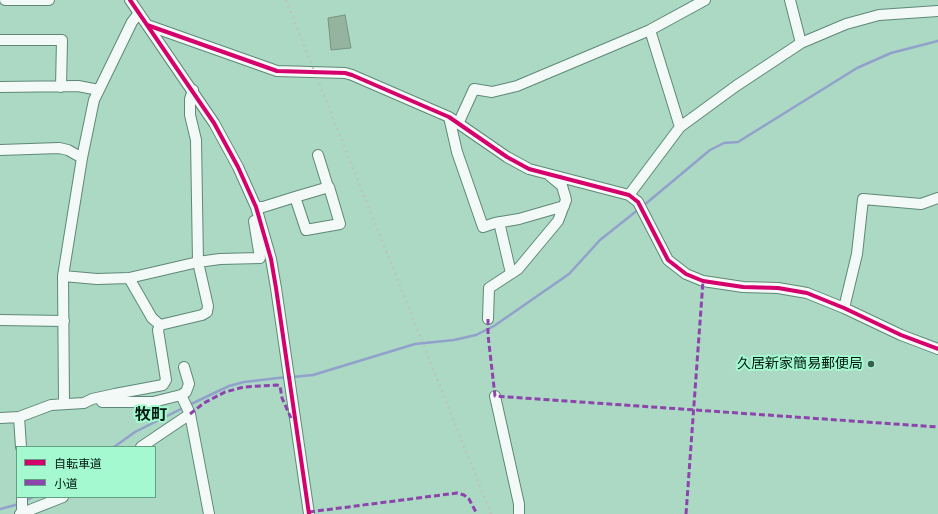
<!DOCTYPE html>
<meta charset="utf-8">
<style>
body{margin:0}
#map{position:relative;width:938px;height:514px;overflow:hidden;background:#abd9c3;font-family:"Roboto Serif","Noto Sans JP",serif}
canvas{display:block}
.legend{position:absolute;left:16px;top:446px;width:140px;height:52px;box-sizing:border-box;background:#a5f9d1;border:1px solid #639f83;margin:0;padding:5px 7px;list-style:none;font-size:12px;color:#01190e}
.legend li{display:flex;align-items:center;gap:8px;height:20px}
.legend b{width:20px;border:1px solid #639f83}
</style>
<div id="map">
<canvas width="938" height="514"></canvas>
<ul class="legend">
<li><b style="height:5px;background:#d6006c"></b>自転車道</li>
<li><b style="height:5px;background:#8e44ad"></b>小道</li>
</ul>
</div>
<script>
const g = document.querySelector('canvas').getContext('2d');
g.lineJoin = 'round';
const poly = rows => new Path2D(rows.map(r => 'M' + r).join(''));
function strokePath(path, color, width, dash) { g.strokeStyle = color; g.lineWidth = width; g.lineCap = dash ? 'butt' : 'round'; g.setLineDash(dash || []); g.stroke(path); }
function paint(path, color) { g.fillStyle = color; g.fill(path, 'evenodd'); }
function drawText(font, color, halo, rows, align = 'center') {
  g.font = font + ' "Roboto Serif","Noto Sans JP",serif'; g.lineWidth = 4; g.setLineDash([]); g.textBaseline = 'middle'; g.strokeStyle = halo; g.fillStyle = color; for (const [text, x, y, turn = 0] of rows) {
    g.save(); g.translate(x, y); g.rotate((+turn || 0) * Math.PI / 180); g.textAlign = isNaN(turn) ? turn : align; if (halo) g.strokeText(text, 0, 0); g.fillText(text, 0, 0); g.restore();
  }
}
const stream = poly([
 [643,206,710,150,724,143,738,142,857,68,891,53,938,41],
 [292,377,313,375,415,344,454,340,476,335,494,326,569,274,600,240,639,209],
 [189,405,229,386,244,382,287,377],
 [114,447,135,432,185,407],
 [25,501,33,497],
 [0,509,19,504]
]);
const building = poly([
 [345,15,351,48,331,50,328,18,345,15]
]);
const minor = poly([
 [5,0,49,0],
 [130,0,214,123,238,167,256,207,271,259,276,288,309,514],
 [790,0,801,43],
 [147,25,277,71,345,73,352,75,449,117,507,157,529,169,629,195,638,202,668,260,686,274,703,281,743,287,778,288,807,293,844,308,901,335,938,349],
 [650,30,680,127],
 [0,40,62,40,61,87],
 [0,87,78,86,99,90],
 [449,117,457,152,483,227,495,223,519,219,564,206],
 [458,124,474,89,492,92,517,86,650,30,705,0],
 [0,150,59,148,68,150,82,158],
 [318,155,328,187],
 [629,195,680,127,736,86,801,43,846,24,879,15,938,11],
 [256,207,263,207,295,197,329,187,340,224,306,230,295,197],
 [499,222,510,269,514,272],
 [63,276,97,279,129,278],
 [844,308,857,254,863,199,921,204,938,198],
 [488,319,489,288,518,269,558,221,566,200,565,196,562,186,550,176],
 [0,320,64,321],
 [160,325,152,318,129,278,198,262,220,259,260,258,254,221],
 [181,395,190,414,209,514],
 [495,396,519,504,519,514],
 [102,402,153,402,181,395,186,392,189,384,184,367],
 [64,403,63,276,82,158,94,100,132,22,139,13],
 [19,417,21,447],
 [0,418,19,417,51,405,84,403,92,399,115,394,163,385,166,380,158,330,160,325,202,315,207,312,208,306,198,262,196,140,190,115,190,99,193,90],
 [141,447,190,414],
 [20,514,63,497],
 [22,514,22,497]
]);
const rail = poly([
 [286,0,491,514]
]);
const quiet = poly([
 [488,319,488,335,495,396,938,427],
 [190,414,204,403,225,392,244,387,277,385,280,386,282,398,291,418],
 [309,512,457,493,464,495,469,499,477,514],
 [686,514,703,281]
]);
const cycleway = poly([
 [130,0,214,123,238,167,256,207,271,259,276,288,309,514],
 [147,25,277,71,345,73,352,75,449,117,507,157,529,169,629,195,638,202,668,260,686,274,703,281,743,287,778,288,807,293,844,308,901,335,938,349]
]);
const markers = [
 [871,364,4,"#3c5c4d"]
];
const poiNames = [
 ["久居新家簡易郵便局",863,364]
];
const quarterNames = [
 ["牧町",151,415]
];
strokePath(stream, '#92a1cb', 2.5);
paint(building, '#95b49f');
strokePath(building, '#769580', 1);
strokePath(minor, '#5f8878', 12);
strokePath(minor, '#f2f9f6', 10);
strokePath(rail, '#b9c5bf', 2.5, [2, 4]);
strokePath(quiet, '#8e44ad', 3, [6, 3]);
strokePath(cycleway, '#d6006c', 4);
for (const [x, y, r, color] of markers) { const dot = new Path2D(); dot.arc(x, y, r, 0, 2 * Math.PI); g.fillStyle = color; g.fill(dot); strokePath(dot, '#a5f9d1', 1.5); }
drawText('14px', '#01190e', '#a5f9d1', poiNames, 'right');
drawText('bold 16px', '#01190e', '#a5f9d1', quarterNames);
</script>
